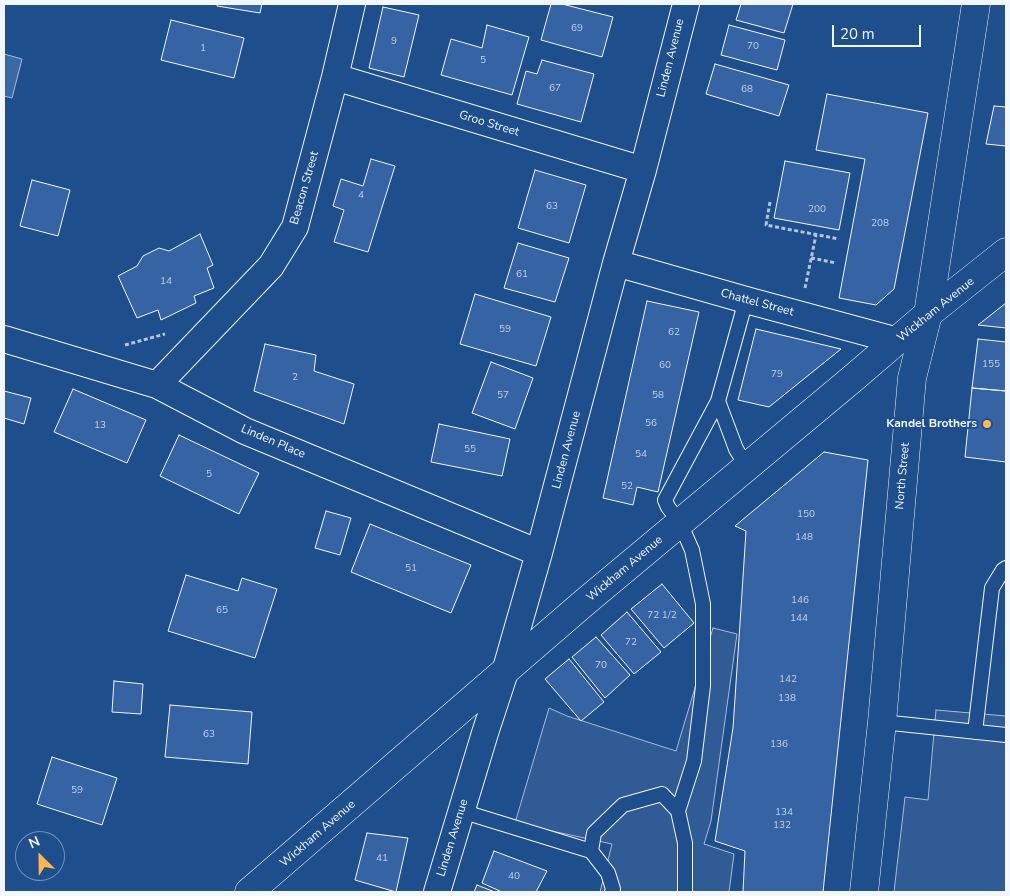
<!DOCTYPE html>
<style>
body{margin:0}
#map{position:relative;width:1010px;height:896px;overflow:hidden;background:#1f4e8c;font-family:"Nunito Sans",sans-serif}
canvas{display:block}
.frame{position:absolute;inset:0;border:5px solid #f2f6ff;pointer-events:none}
.north{position:absolute;left:15px;top:831px;width:50px;height:50px;box-sizing:border-box;background:#1f4e8c;border:1px solid #7391ba;border-radius:50%;rotate:337deg;font-size:14px;font-weight:700;line-height:20px;text-align:center;color:#f2f6ff}
.north::after{content:'';display:block;margin:auto;width:18px;height:22px;background:#ffb74d;clip-path:polygon(50% 0,100% 100%,50% 72%,0 100%)}
.scale{position:absolute;left:832px;top:25px;width:89px;height:22px;box-sizing:border-box;border:2px solid #f2f6ff;border-top:0;padding-left:6px;font-size:15px;line-height:18px;white-space:nowrap;color:#f2f6ff;-webkit-text-stroke:4px #1f4e8c;paint-order:stroke}
</style>
<div id="map">
<canvas width="1010" height="896"></canvas>
<div class="frame"></div>
<div class="north">N</div>
<div class="scale">20 m</div>
</div>
<script>
const g = document.querySelector('canvas').getContext('2d');
g.lineJoin = 'round';
function paint(path, color) { g.fillStyle = color; g.fill(path, 'evenodd'); }
const poly = rows => new Path2D(rows.map(r => 'M' + r).join(''));
function strokePath(path, color, width, dash) { g.strokeStyle = color; g.lineWidth = width; g.lineCap = dash ? 'butt' : 'round'; g.setLineDash(dash || []); g.stroke(path); }
function drawText(font, color, halo, rows, align = 'center') {
  g.font = font + ' "Nunito Sans",sans-serif'; g.lineWidth = 4; g.setLineDash([]); g.textBaseline = 'middle'; g.strokeStyle = halo; g.fillStyle = color; for (const [text, x, y, turn = 0] of rows) {
    g.save(); g.translate(x, y); g.rotate((+turn || 0) * Math.PI / 180); g.textAlign = isNaN(turn) ? turn : align; if (halo) g.strokeText(text, 0, 0); g.fillText(text, 0, 0); g.restore();
  }
}
const parking = poly([
 [713,628,737,634,711,821,704,844,734,854,729,892,600,892,612,844,515,823,549,708,567,716,676,751,713,628],
 [936,710,1006,716,1006,892,894,892,905,797,928,800,936,710]
]);
const water = poly([
 [4,54,22,59,12,98,4,96,4,54]
]);
const building = poly([
 [217,4,262,4,260,13,217,6,217,4],
 [551,4,562,4,613,17,602,57,541,40,551,4],
 [741,4,793,4,784,33,736,20,741,4],
 [383,7,419,15,404,77,369,68,383,7],
 [171,20,244,38,234,78,161,60,171,20],
 [487,25,529,37,512,95,441,75,451,39,482,48,487,25],
 [729,25,785,40,777,70,721,55,729,25],
 [542,60,594,74,581,122,517,104,526,71,537,74,542,60],
 [715,64,789,85,779,116,706,94,715,64],
 [827,94,928,113,894,289,876,305,839,298,865,159,816,150,827,94],
 [994,106,1006,107,1006,146,986,144,994,106],
 [371,159,395,166,368,252,334,242,344,210,333,206,341,179,363,186,371,159],
 [785,161,850,173,839,230,774,218,785,161],
 [535,170,586,185,569,243,518,228,535,170],
 [32,180,70,190,58,236,20,226,32,180],
 [200,234,213,265,207,268,214,288,194,296,196,303,161,320,158,310,137,318,118,276,137,266,143,256,159,248,169,251,200,234],
 [518,243,569,258,555,302,504,288,518,243],
 [475,294,551,317,536,366,460,344,475,294],
 [647,301,699,312,658,492,637,487,633,505,603,498,647,301],
 [1006,303,1006,328,978,325,1006,303],
 [756,329,841,349,769,407,738,400,756,329],
 [978,339,1006,342,1006,391,972,388,978,339],
 [265,344,316,355,314,371,354,384,344,424,254,391,265,344],
 [491,362,533,378,515,429,472,413,491,362],
 [972,388,1006,391,1006,462,965,457,972,388],
 [73,389,146,420,127,463,54,432,73,389],
 [4,391,31,398,24,424,4,418,4,391],
 [439,424,510,439,502,476,431,462,439,424],
 [179,435,259,473,239,514,160,476,179,435],
 [824,452,868,460,823,892,743,892,745,851,715,841,733,728,741,608,746,531,735,526,824,452],
 [326,511,351,518,340,555,315,548,326,511],
 [370,524,471,565,451,613,351,572,370,524],
 [186,575,238,591,242,578,277,589,255,658,168,631,186,575],
 [662,584,694,623,664,648,631,609,662,584],
 [627,612,661,652,634,674,601,635,627,612],
 [596,637,630,675,605,698,572,657,596,637],
 [569,659,604,702,581,721,545,679,569,659],
 [114,681,143,684,141,714,112,712,114,681],
 [170,705,252,712,248,764,165,757,170,705],
 [52,757,117,778,102,825,37,804,52,757],
 [367,833,408,838,396,892,355,880,367,833],
 [494,851,547,871,536,892,502,892,482,883,494,851],
 [477,885,495,892,474,892,477,885]
]);
const path = poly([
 [770,202,766,225,839,239],
 [811,258,836,263],
 [805,288,816,235],
 [125,345,165,334]
]);
const lane = poly([
 [746,300,718,401,736,449,747,467],
 [882,722,1006,735],
 [975,732,992,588,1003,570,1006,568],
 [461,811,591,851,608,873,613,889,612,892],
 [678,811,694,761,703,686,703,604,692,550,680,523,668,507,665,500,718,401],
 [591,851,594,833,623,805,662,794,678,811,685,843,685,892]
]);
const street = poly([
 [335,77,643,170],
 [616,263,746,300,898,341],
 [4,339,157,385,245,431,539,553],
 [157,385,271,266,295,227,335,77,352,4],
 [437,892,485,733,505,672,539,553,616,263,643,170,686,4]
]);
const secondary = poly([
 [864,892,882,722,912,378,928,314]
]);
const primary = poly([
 [928,314,976,4],
 [249,892,585,602,851,380,928,314,1006,252]
]);
const markers = [
 [987,424,5,"#ffb74d"]
];
const numberNames = [
 ["69",577,29],
 ["9",394,42],
 ["70",753,47],
 ["1",203,49],
 ["5",483,61],
 ["67",555,89],
 ["68",747,90],
 ["4",361,196],
 ["63",552,207],
 ["200",817,210],
 ["208",880,224],
 ["61",522,275],
 ["14",166,282],
 ["59",505,330],
 ["62",674,333],
 ["155",991,365],
 ["60",665,366],
 ["79",777,375],
 ["2",295,378],
 ["57",503,396],
 ["58",658,396],
 ["56",651,424],
 ["13",100,426],
 ["55",470,450],
 ["54",641,455],
 ["5",209,475],
 ["52",627,487],
 ["150",806,515],
 ["148",804,538],
 ["51",411,569],
 ["146",800,601],
 ["65",222,611],
 ["72 1/2",662,616],
 ["144",799,619],
 ["72",631,643],
 ["70",601,666],
 ["142",788,680],
 ["138",787,699],
 ["63",209,735],
 ["136",779,745],
 ["59",77,791],
 ["134",784,813],
 ["132",782,826],
 ["41",382,859],
 ["40",514,877]
];
const streetNames = [
 ["Linden Avenue",671,58,-76],
 ["Groo Street",489,124,17],
 ["Beacon Street",305,188,-74],
 ["Chattel Street",757,303,15],
 ["Wickham Avenue",936,310,-39],
 ["Linden Place",273,442,23],
 ["Linden Avenue",567,450,-75],
 ["North Street",903,476,-85],
 ["Wickham Avenue",625,569,-40],
 ["Wickham Avenue",318,834,-41],
 ["Linden Avenue",453,838,-73]
];
const poiNames = [
 ["Kandel Brothers",977,424]
];
paint(parking, '#305b95');
strokePath(parking, '#a8bbd7', 1);
paint(water, '#3b69a3');
strokePath(water, '#a8bbd7', 1);
paint(building, '#3563a3');
strokePath(building, '#f2f6ff', 1);
strokePath(lane, '#f2f6ff', 16);
strokePath(street, '#f2f6ff', 28);
strokePath(secondary, '#f2f6ff', 29);
strokePath(primary, '#f2f6ff', 29);
strokePath(path, '#b3c4dc', 3, [4, 2.5]);
strokePath(lane, '#1f4e8c', 14);
strokePath(street, '#1f4e8c', 26);
strokePath(secondary, '#1f4e8c', 28);
strokePath(primary, '#1f4e8c', 28);
for (const [x, y, r, color] of markers) { const dot = new Path2D(); dot.arc(x, y, r, 0, 2 * Math.PI); g.fillStyle = color; g.fill(dot); strokePath(dot, '#1f4e8c', 2); }
drawText('10px', '#c3d1e8', null, numberNames);
drawText('12px', '#f2f6ff', '#1f4e8c', streetNames);
drawText('bold 12px', '#f2f6ff', '#1f4e8c', poiNames, 'right');
</script>
